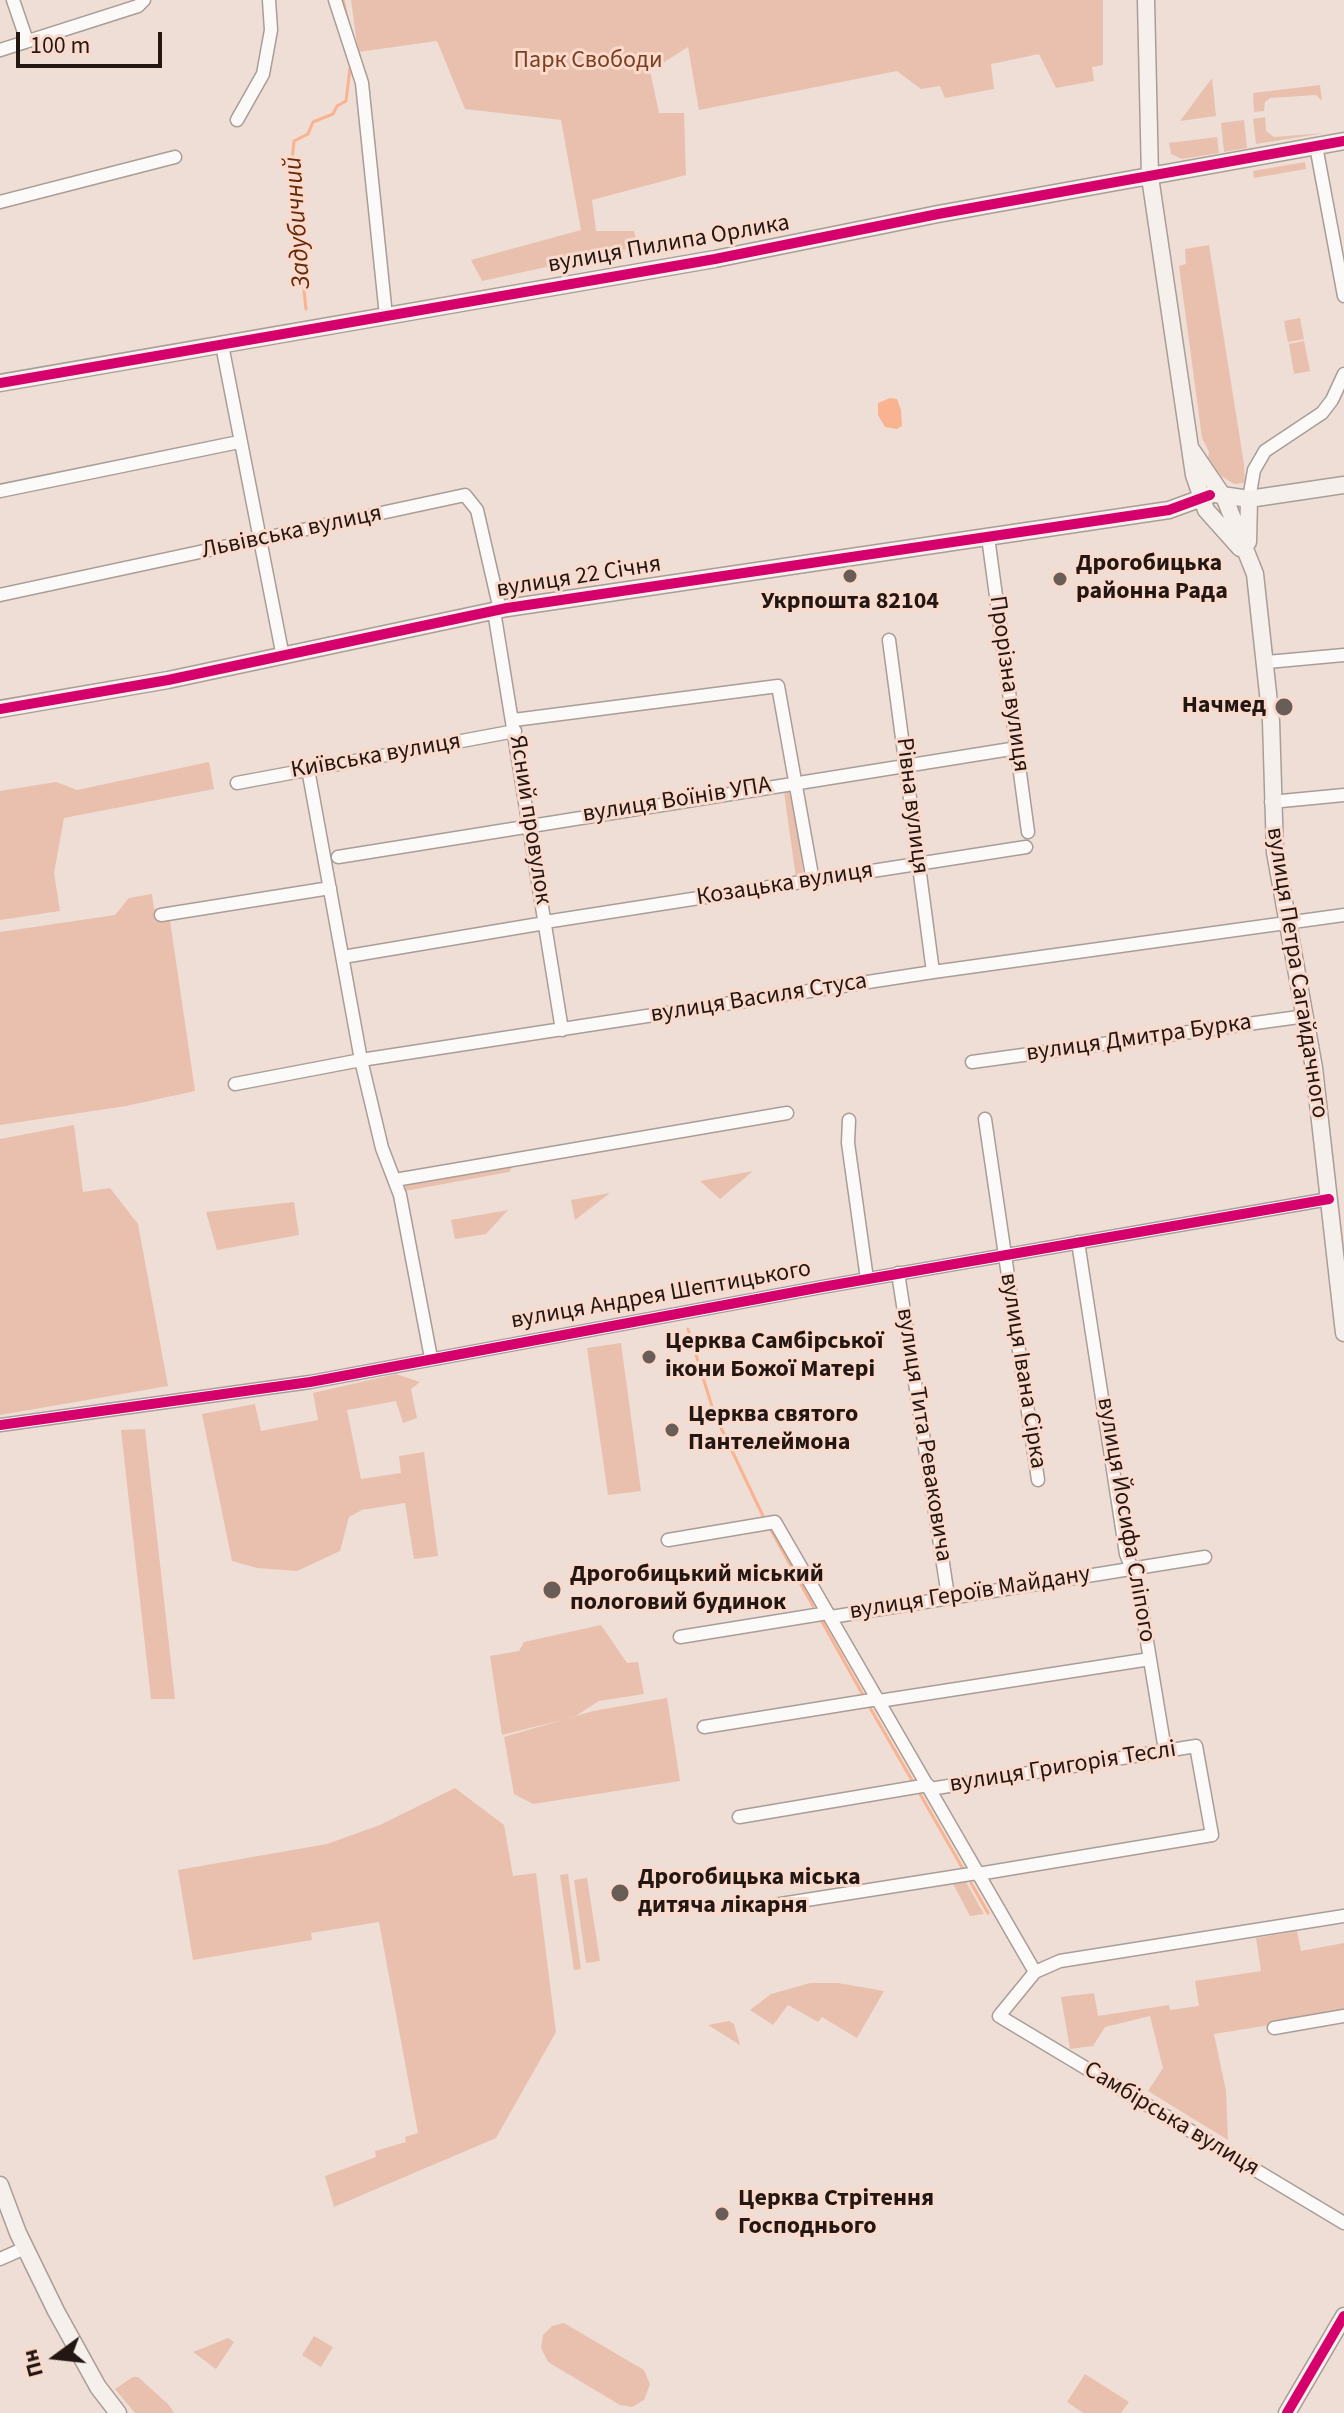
<!DOCTYPE html>
<meta charset="utf-8">
<style>
body{margin:0}
#map{position:relative;width:1344px;height:2413px;overflow:hidden;background:#eeded6;font-family:"Source Sans 3",sans-serif}
canvas{display:block}
.north{position:absolute;left:16px;top:2317px;width:80px;height:80px;-webkit-text-stroke:6px #f9dacc;paint-order:stroke;rotate:255deg;font-size:22px;font-weight:700;line-height:32px;text-align:center;color:#221712}
.north::after{content:'';display:block;margin:auto;width:28px;height:36px;background:#221712;clip-path:polygon(50% 0,100% 100%,50% 72%,0 100%)}
.scale{position:absolute;left:16px;top:32px;width:146px;height:36px;box-sizing:border-box;border:4px solid #221712;border-top:0;padding-left:10px;font-size:24px;line-height:28px;white-space:nowrap;color:#221712;-webkit-text-stroke:6px #f9dacc;paint-order:stroke}
</style>
<div id="map">
<canvas width="1344" height="2413"></canvas>
<div class="north">Пн</div>
<div class="scale">100 m</div>
</div>
<script>
const g = document.querySelector('canvas').getContext('2d');
g.lineJoin = 'round';
function paint(path, color) { g.fillStyle = color; g.fill(path, 'evenodd'); }
const poly = rows => new Path2D(rows.map(r => 'M' + r).join(''));
function strokePath(path, color, width, dash) { g.strokeStyle = color; g.lineWidth = width; g.lineCap = dash ? 'butt' : 'round'; g.setLineDash(dash || []); g.stroke(path); }
function drawText(font, color, halo, rows, align = 'center') {
  g.font = font + ' "Source Sans 3",sans-serif'; g.lineWidth = 6; g.setLineDash([]); g.textBaseline = 'middle'; g.strokeStyle = halo; g.fillStyle = color; for (const [text, x, y, turn = 0] of rows) {
    g.save(); g.translate(x, y); g.rotate((+turn || 0) * Math.PI / 180); g.textAlign = isNaN(turn) ? turn : align; if (halo) g.strokeText(text, 0, 0); g.fillText(text, 0, 0); g.restore();
  }
}
const green = poly([
 [351,0,1103,0,1103,65,1092,67,1094,81,1056,88,1039,54,991,64,994,89,945,98,940,86,921,89,897,71,699,110,688,47,650,71,659,113,684,113,686,175,592,200,596,231,634,231,638,247,482,281,471,260,581,230,561,120,465,109,437,41,358,52],
 [1212,78,1216,116,1180,121],
 [1320,85,1322,101,1316,95,1270,98,1265,102,1264,111,1254,112,1253,93],
 [1265,117,1266,131,1274,137,1325,133,1256,144,1253,119],
 [1244,120,1247,148,1224,152,1221,123],
 [1217,137,1219,153,1182,159,1171,154,1169,143],
 [1305,162,1306,169,1254,178,1253,171],
 [1209,245,1244,464,1245,483,1234,484,1221,476,1208,457,1209,452,1202,438,1179,266,1186,264,1185,249],
 [1300,318,1304,339,1288,342,1284,321],
 [1304,341,1310,371,1294,374,1289,344],
 [209,762,214,789,64,818,54,873,60,911,0,920,0,791,56,782,77,790],
 [792,791,804,877,796,878,784,792],
 [152,894,154,909,168,907,195,1091,126,1106,0,1125,0,932,115,915,129,898],
 [74,1125,83,1192,110,1188,138,1224,168,1386,0,1415,0,1139],
 [515,1163,509,1172,405,1191,404,1182],
 [753,1171,720,1199,700,1181],
 [610,1193,575,1220,571,1200],
 [294,1202,299,1235,217,1250,206,1212],
 [508,1210,486,1234,455,1239,451,1220],
 [621,1343,641,1491,608,1495,587,1348],
 [396,1374,420,1382,411,1389,417,1418,403,1423,396,1401,347,1410,361,1479,401,1473,399,1456,424,1452,438,1556,414,1559,405,1503,362,1510,349,1517,340,1551,297,1571,257,1568,232,1561,202,1414,255,1404,261,1431,318,1420,313,1393],
 [145,1429,175,1699,151,1699,121,1430],
 [601,1625,627,1663,638,1662,644,1694,599,1701,574,1717,502,1735,490,1656,519,1651,524,1642],
 [667,1698,680,1781,533,1804,514,1794,504,1737,593,1711],
 [455,1788,504,1825,513,1876,536,1873,556,2032,496,2138,334,2207,325,2176,376,2157,375,2151,406,2142,405,2137,418,2133,379,1922,311,1933,312,1940,193,1960,178,1870,327,1844,380,1825],
 [568,1874,581,1969,574,1970,560,1875],
 [587,1878,600,1961,586,1963,574,1880],
 [966,1882,984,1914,970,1916,953,1884],
 [1297,1931,1301,1951,1344,1943,1344,2013,1214,2034,1226,2091,1228,2140,1148,2091,1163,2068,1150,2016,1105,2027,1093,2046,1070,2049,1061,1997,1094,1993,1098,2016,1169,2005,1170,2010,1199,2006,1195,1981,1261,1971,1256,1938],
 [810,1983,838,1983,884,1991,857,2038,822,2017,818,2022,788,2005,773,2025,750,2010,771,1994],
 [729,2021,734,2024,740,2045,708,2025],
 [564,2323,644,2370,650,2384,644,2400,632,2407,620,2405,548,2362,541,2348,543,2335,552,2326],
 [314,2336,333,2347,321,2367,302,2355],
 [228,2338,234,2342,216,2369,193,2352],
 [1085,2374,1129,2402,1121,2413,1083,2413,1067,2402],
 [133,2377,138,2377,169,2405,174,2413,135,2413,115,2389]
]);
const water = poly([
 [890,398,897,399,901,410,902,426,897,429,885,427,878,415,878,403]
]);
const stream = poly([
 [343,0,348,22],
 [306,309,291,171,294,141,308,134,313,122,333,114,337,106,346,101,350,68],
 [688,1329,714,1413,763,1516],
 [771,1530,813,1606],
 [821,1620,863,1695],
 [869,1706,913,1782],
 [920,1794,963,1869],
 [971,1883,988,1913]
]);
const street = poly([
 [13,0,27,41],
 [335,0,362,83,386,316],
 [0,50,138,6,144,0],
 [237,120,263,74,271,30,269,0],
 [1316,146,1344,296],
 [0,202,175,157],
 [222,345,283,657],
 [0,491,239,442],
 [1249,499,1254,470,1265,451,1322,413,1332,400,1344,374],
 [988,537,1028,832],
 [0,595,465,495,477,510,500,610],
 [494,611,562,1030],
 [889,640,933,972],
 [1267,662,1344,655],
 [514,720,778,686,813,881],
 [308,769,361,1060,382,1148,400,1195,431,1358],
 [237,783,515,731],
 [1271,802,1344,795],
 [338,857,1017,748],
 [161,915,330,888],
 [545,922,1026,847],
 [343,957,545,923],
 [972,1062,1306,1016],
 [235,1084,361,1060,933,972,1344,915],
 [985,1119,1038,1480],
 [849,1120,848,1143,867,1279],
 [395,1180,787,1113],
 [1078,1242,1126,1554,1137,1581,1165,1750],
 [898,1273,948,1596],
 [0,1425,310,1382,822,1287,1329,1199],
 [668,1540,775,1522,1035,1972],
 [831,1617,1205,1557],
 [680,1637,828,1613],
 [879,1701,1150,1659],
 [704,1727,878,1699],
 [930,1789,1196,1746,1212,1835,978,1874],
 [739,1817,928,1785],
 [768,1906,977,1873],
 [1344,1916,1060,1961,1035,1972,999,2016,1344,2223],
 [1274,2028,1344,2016],
 [0,2259,25,2248]
]);
const secondary = poly([
 [1146,0,1150,177,1194,475,1206,510,1240,548],
 [0,383,715,259,938,214,1344,141],
 [1191,449,1225,499,1255,574,1271,721,1275,852,1314,1068,1344,1333],
 [1215,494,1249,499,1344,485],
 [1248,542,1249,499],
 [0,709,168,680,507,608,1169,510,1210,495],
 [0,2185,18,2233,56,2311,98,2387,118,2413],
 [1287,2413,1344,2316]
]);
const cycleway = poly([
 [0,383,715,259,938,214,1344,141],
 [0,709,168,680,507,608,1169,510,1210,495],
 [0,1425,310,1382,822,1287,1329,1199],
 [1287,2413,1344,2316]
]);
const markers = [
 [850,576,8,"#695d57"],
 [1060,579,8,"#695d57"],
 [1284,707,10,"#695d57"],
 [649,1357,8,"#695d57"],
 [672,1430,8,"#695d57"],
 [552,1590,10,"#695d57"],
 [620,1893,10,"#695d57"],
 [722,2214,8,"#695d57"]
];
const parkNames = [
 ["Парк Свободи",588,62]
];
const streetNames = [
 ["вулиця Пилипа Орлика",669,245,-10],
 ["Львівська вулиця",292,533,-12],
 ["вулиця 22 Січня",579,578,-9],
 ["Прорізна вулиця",1008,684,82],
 ["Київська вулиця",376,757,-10],
 ["вулиця Воїнів УПА",677,801,-9],
 ["Рівна вулиця",911,806,83],
 ["Ясний провулок",529,820,81],
 ["Козацька вулиця",785,885,-9],
 ["вулиця Петра Сагайдачного",1296,973,81],
 ["вулиця Василя Стуса",759,999,-9],
 ["вулиця Дмитра Бурка",1139,1039,-8],
 ["вулиця Андрея Шептицького",661,1296,-10],
 ["вулиця Івана Сірка",1022,1371,81],
 ["вулиця Тита Реваковича",923,1435,81],
 ["вулиця Йосифа Сліпого",1125,1520,80],
 ["вулиця Героїв Майдану",970,1594,-9],
 ["вулиця Григорія Теслі",1063,1768,-9],
 ["Самбірська вулиця",1171,2120,31]
];
const poiNames = [
 ["Дрогобицька",1076,565],
 ["районна Рада",1076,593],
 ["Укрпошта 82104",850,603,"center"],
 ["Начмед",1266,707,"right"],
 ["Церква Самбірської",665,1343],
 ["ікони Божої Матері",665,1371],
 ["Церква святого",688,1416],
 ["Пантелеймона",688,1444],
 ["Дрогобицький міський",570,1576],
 ["пологовий будинок",570,1604],
 ["Дрогобицька міська",638,1879],
 ["дитяча лікарня",638,1907],
 ["Церква Стрітення",738,2200],
 ["Господнього",738,2228]
];
const waterNames = [
 ["Задубичний",299,223,-94]
];
paint(green, '#e9c0ad');
paint(water, '#fab391');
strokePath(stream, '#fab391', 3);
strokePath(street, '#a99d97', 15);
strokePath(secondary, '#a99d97', 19);
strokePath(street, '#fcfaf9', 12);
strokePath(secondary, '#f6f0ed', 16);
strokePath(cycleway, '#d6006c', 10);
for (const [x, y, r, color] of markers) { const dot = new Path2D(); dot.arc(x, y, r, 0, 2 * Math.PI); g.fillStyle = color; g.fill(dot); strokePath(dot, '#f9dacc', 3); }
drawText('24px', '#7b3f20', '#f9dacc', parkNames);
drawText('24px', '#221712', '#f9dacc', streetNames);
drawText('bold 24px', '#221712', '#f9dacc', poiNames, 'left');
drawText('italic 26px', '#642a08', '#f9dacc', waterNames);
</script>
